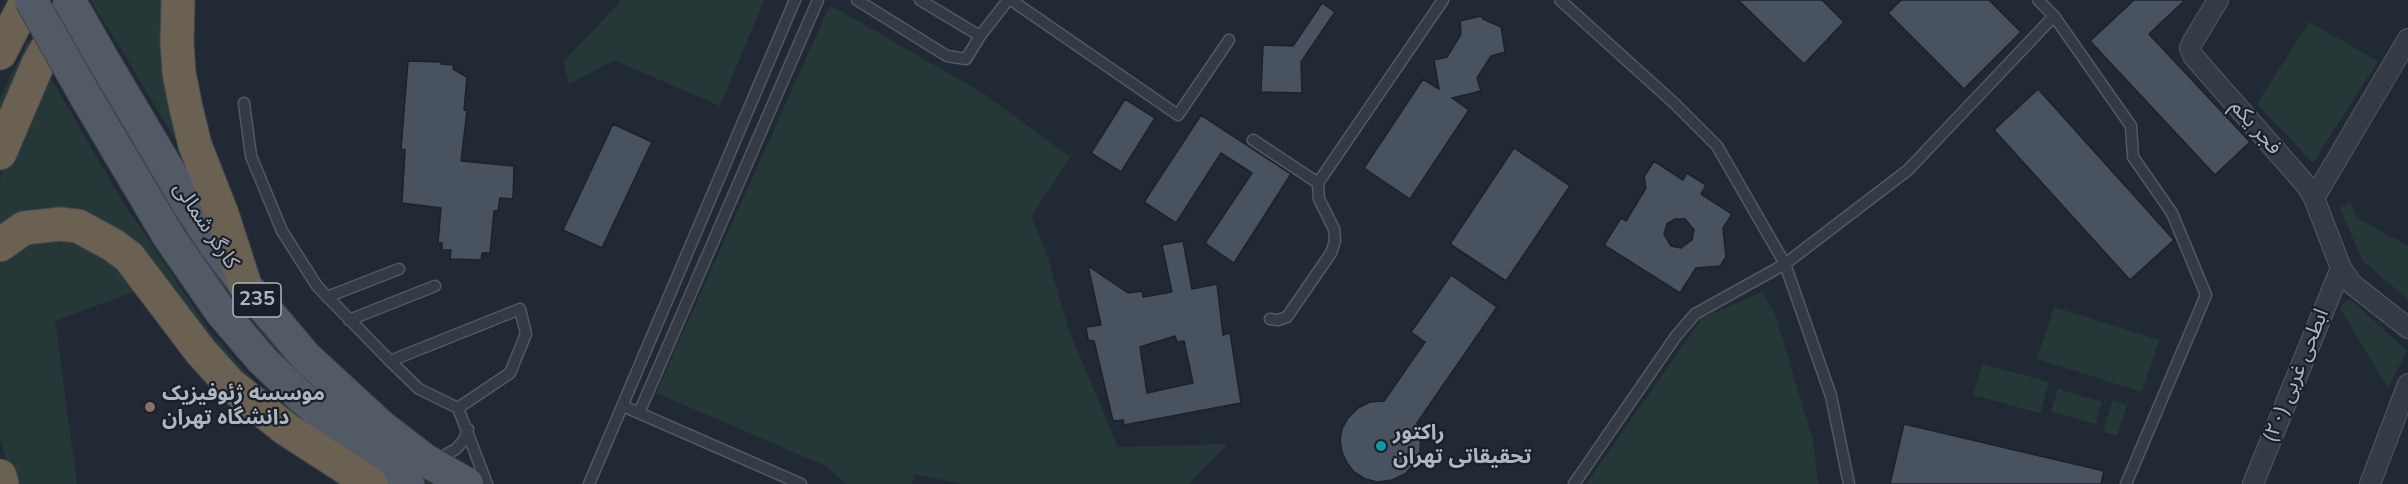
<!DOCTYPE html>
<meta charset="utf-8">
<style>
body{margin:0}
canvas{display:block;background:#212934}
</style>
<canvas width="2408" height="484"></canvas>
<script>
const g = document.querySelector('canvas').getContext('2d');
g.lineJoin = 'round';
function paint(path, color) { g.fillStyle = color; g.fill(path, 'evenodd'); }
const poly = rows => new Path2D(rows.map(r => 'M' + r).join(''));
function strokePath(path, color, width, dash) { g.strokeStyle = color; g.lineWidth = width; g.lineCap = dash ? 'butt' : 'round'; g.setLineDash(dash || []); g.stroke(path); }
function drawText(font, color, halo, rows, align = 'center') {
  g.font = font + ' "Nunito Sans","Noto Sans Arabic",sans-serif'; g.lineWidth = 4.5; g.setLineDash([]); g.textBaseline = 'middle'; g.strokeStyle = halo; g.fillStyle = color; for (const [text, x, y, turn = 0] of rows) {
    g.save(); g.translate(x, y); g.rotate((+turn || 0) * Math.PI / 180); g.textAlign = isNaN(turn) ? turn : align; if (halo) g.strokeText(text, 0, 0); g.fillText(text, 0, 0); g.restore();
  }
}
const green = poly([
 [90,0,171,0,182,151,121,49],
 [619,0,764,0,720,106,614,60,569,84,563,62,620,2],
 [830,5,981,92,1070,157,1031,217,1045,249,1070,333,1118,447,1228,444,1189,484,962,484,915,474,912,484,846,484,826,466,656,393],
 [2309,22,2378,61,2313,163,2257,104],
 [28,41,41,43,0,129,0,98],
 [44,66,121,199,210,331,270,399,267,405,101,230,0,241,0,182,5,158],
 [111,93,197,238,447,484,426,484,389,458,277,360,197,260,101,98],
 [2350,201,2357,218,2408,246,2408,300,2362,260,2340,208],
 [70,230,139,284,133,292,55,321,77,484,14,484,0,439,0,255,17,240],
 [1762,292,1775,314,1813,441,1818,484,1586,484,1702,318],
 [2348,299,2351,300,2407,351,2388,388,2340,308],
 [2054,307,2159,340,2142,392,2037,359],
 [1982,364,2049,382,2040,413,1973,395],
 [2058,389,2102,402,2095,424,2051,411],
 [2113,400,2127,405,2117,436,2103,432]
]);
const building = poly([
 [1738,0,1822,0,1844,22,1804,64,1738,0],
 [1901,0,1989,0,2021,32,1964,89,1888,13,1901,0],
 [2134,0,2185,0,2149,34,2250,142,2215,175,2090,41,2134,0],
 [1322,3,1335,12,1301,62,1302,93,1261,92,1263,45,1293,46,1322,3],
 [1481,16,1483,19,1501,27,1505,52,1491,56,1477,78,1481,91,1452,98,1469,110,1410,199,1364,168,1423,79,1439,89,1434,60,1447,57,1461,34,1460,21,1481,16],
 [408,61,441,62,441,64,454,65,453,69,467,77,464,110,467,111,461,161,514,166,513,199,500,198,498,211,494,211,490,253,482,253,481,260,450,259,451,250,442,250,442,243,438,243,441,208,402,203,405,150,401,149,408,61],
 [2038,89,2174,240,2130,280,1994,130,2038,89],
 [1125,99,1155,118,1121,172,1091,153,1125,99],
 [1201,115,1291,174,1234,263,1205,243,1252,173,1221,153,1176,223,1144,202,1201,115],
 [613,124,652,142,602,248,563,230,613,124],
 [1514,148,1570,186,1506,281,1450,244,1514,148],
 [1654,161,1683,180,1687,173,1706,185,1701,194,1732,214,1723,228,1726,257,1720,266,1696,268,1680,293,1604,245,1621,218,1626,221,1646,188,1644,177,1654,161],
 [1675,219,1685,219,1694,230,1692,240,1681,248,1671,246,1664,234,1667,224,1675,219],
 [1183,241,1192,289,1217,284,1223,335,1230,333,1241,403,1124,425,1123,420,1113,421,1094,341,1088,340,1086,327,1101,325,1088,266,1128,293,1142,291,1143,297,1172,292,1162,245,1183,241],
 [1175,336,1177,342,1184,341,1193,383,1147,393,1140,347,1175,336],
 [1451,275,1497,307,1417,423,1421,437,1420,451,1414,464,1405,474,1392,480,1378,482,1365,479,1354,472,1347,463,1342,452,1340,440,1342,429,1348,418,1358,408,1370,402,1384,401,1425,342,1411,332,1451,275],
 [1904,424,2104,471,2101,484,1890,484,1904,424]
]);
const lane = poly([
 [857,0,947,56,966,59,980,36,1008,0],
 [920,0,980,36],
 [1011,0,1178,115,1229,40],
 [1560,0,1674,103,1717,146,1785,264,1831,396,1849,484],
 [2038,0,2054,16,2131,126,2133,157,2172,213,2206,295,2126,484],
 [244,103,251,156,282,231,317,286,390,361],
 [1253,140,1318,183],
 [327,297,399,269],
 [1270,319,1278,320,1287,317,1331,253,1335,241,1334,229,1319,199,1318,183,1443,0],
 [349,320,435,286],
 [623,406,801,484],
 [458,408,510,373,526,334,520,309,390,361,419,389,458,408,487,484],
 [639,413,818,0],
 [435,461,456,449,464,440,468,429],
 [589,484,795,0],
 [1574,484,1676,336,1695,314,1785,264,1908,170,2054,16]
]);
const street = poly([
 [2218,0,2192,43,2190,48,2193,56,2307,186,2314,198,2341,268,2352,284,2408,328],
 [2314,198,2408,39],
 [2253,484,2341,268],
 [2370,484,2408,384]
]);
const primary = poly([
 [105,63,189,205,215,245,245,285,306,357,382,427,425,460,467,484],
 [86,97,169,237,221,312,262,360,299,395,364,452,408,484]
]);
const highway = poly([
 [178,0,177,43,179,73,186,108,195,145,222,214,245,285],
 [0,53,27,0],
 [0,153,38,64,66,14],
 [0,245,24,228,60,224,78,226,113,245,129,257,201,352,231,385,286,429,371,484],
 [0,476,2,484]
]);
const primaryBridge = poly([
 [31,0,86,97],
 [69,0,105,63]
]);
const markers = [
 [150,407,6,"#8d6e63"],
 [1381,446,6,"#0f9aa8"]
];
const shields = [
 [257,300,48]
];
const shieldNames = [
 ["235",257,300]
];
const streetNames = [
 ["فجر یکم",2255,128,49],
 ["کارگر شمالی",205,226,56],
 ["ابطحی غربی (۲۰)",2297,376,-68]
];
const poiNames = [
 ["موسسه ژئوفیزیک",162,395],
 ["دانشگاه تهران",162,419],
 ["راکتور",1393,434],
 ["تحقیقاتی تهران",1393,458]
];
paint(green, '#263737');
paint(building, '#495360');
strokePath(building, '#1c222b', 1.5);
strokePath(lane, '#525963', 13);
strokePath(street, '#525963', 22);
strokePath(primary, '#3e444e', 34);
strokePath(highway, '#3f464f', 35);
strokePath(lane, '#343b45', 10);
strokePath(street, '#343b45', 20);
strokePath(primary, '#525a65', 32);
strokePath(highway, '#6a6152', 33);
strokePath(primaryBridge, '#3e444e', 34, []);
strokePath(primaryBridge, '#525a65', 32);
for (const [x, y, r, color] of markers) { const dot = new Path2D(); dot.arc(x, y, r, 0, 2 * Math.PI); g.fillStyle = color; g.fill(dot); strokePath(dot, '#1a2029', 2); }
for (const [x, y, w] of shields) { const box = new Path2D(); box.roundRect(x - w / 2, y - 17, w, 34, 4.5); g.fillStyle = '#1a2029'; g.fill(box); strokePath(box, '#aeb6c2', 1.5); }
drawText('bold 20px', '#aeb6c2', null, shieldNames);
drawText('21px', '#aeb6c2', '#1a2029', streetNames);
drawText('bold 21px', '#aeb6c2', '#1a2029', poiNames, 'left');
</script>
